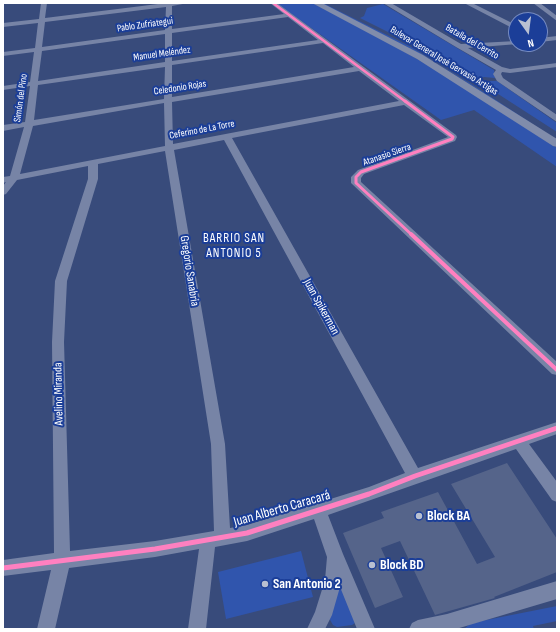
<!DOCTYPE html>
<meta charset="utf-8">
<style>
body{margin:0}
#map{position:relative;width:560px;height:632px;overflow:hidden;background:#384b7b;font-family:"Sofia Sans Condensed",sans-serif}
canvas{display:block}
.frame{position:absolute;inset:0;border:4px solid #fff;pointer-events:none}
.north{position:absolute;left:508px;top:12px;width:40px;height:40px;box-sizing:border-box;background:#1b3e98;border:1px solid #768bc1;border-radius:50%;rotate:166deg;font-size:11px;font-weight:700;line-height:16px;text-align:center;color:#fff}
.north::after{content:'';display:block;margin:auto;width:14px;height:18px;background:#b9c0d1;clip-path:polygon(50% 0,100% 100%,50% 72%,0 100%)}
</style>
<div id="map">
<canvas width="560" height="632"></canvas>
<div class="frame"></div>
<div class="north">N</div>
</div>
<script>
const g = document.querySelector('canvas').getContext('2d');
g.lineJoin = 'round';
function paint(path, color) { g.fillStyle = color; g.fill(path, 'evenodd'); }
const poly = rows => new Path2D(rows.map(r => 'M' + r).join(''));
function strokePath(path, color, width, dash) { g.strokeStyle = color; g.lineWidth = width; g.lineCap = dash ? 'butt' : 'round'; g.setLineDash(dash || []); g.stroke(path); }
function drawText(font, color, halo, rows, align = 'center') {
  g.font = font + ' "Sofia Sans Condensed",sans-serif'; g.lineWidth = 4; g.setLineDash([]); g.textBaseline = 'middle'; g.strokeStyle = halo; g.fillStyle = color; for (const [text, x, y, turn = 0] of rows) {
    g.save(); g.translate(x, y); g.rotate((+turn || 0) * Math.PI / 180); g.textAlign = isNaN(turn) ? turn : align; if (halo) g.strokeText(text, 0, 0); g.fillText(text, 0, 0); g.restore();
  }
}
const green = poly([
 [276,3,313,3,384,40,438,71,557,148,557,167,474,110,441,120],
 [320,3,323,3,411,47,473,85,557,140,435,62,409,48],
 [383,4,494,70,495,78,484,77,475,80,422,49,360,18,364,16,367,8],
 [478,81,497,81,557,123,557,132],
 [301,551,313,597,226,619,218,572],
 [339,584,342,584,355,623,352,625,337,627,333,625,329,618],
 [557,606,557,621,533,626,534,629,464,629,471,623]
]);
const building = poly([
 [507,463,557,539,557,572,494,597,495,598,435,615,400,541,381,548,403,597,375,608,343,533,384,518,381,512,438,492,477,564,495,557,451,484]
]);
const minor = poly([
 [41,3,47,3,45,18,166,3,188,3,172,6,172,29,284,14,270,3,277,3,456,135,457,137,455,141,364,174,361,178,361,182,557,362,557,375,552,374,351,183,351,177,358,170,448,137,404,105,232,138,418,468,557,422,557,434,529,444,557,482,557,502,552,500,516,449,328,515,343,554,375,629,357,629,340,587,332,615,325,629,307,629,315,612,325,580,327,557,314,519,247,541,215,547,206,629,188,629,199,549,155,557,69,568,55,629,37,629,51,570,3,576,3,560,54,553,52,342,55,281,88,179,88,166,17,180,6,194,3,195,3,186,6,182,3,183,3,177,10,176,24,127,3,131,3,125,25,122,30,86,3,90,3,86,30,82,34,52,3,56,3,52,35,48,38,23,3,27,3,23,39,19,41,3],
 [166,7,165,30,42,47,45,22,166,7],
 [288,17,318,40,172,61,172,33,288,17],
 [165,34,165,62,38,81,42,51,165,34],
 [323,43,354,67,172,97,172,65,323,43],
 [165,67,164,99,34,120,38,85,165,67],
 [359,71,399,101,173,144,172,102,359,71],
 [164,103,165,146,20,174,33,126,164,103],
 [224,140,405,473,369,487,247,525,230,528,225,444,174,150,224,140],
 [165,151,211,444,214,531,155,541,70,551,64,342,67,281,98,179,98,164,165,151],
 [383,3,391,3,461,44,516,41,516,44,518,44,468,48,502,67,510,69,557,63,557,67,510,73,502,72,501,74,503,78,557,115,557,122,497,81,493,74,496,70,456,47,383,3],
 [464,3,472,3,516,25,516,30,464,3],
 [533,3,540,3,557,16,557,21,533,3],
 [557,36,557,40,540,42,540,38,557,36],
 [557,581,557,599,456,629,409,629,412,623,418,620,447,614,557,581]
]);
const major = poly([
 [312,3,322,3,423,55,557,139,557,147,553,146,417,59,312,3]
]);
const cyclewayFar3 = poly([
 [273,3,406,102]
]);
const cyclewayFar2 = poly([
 [405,101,453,137,452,139,361,172,356,177,356,183,412,235]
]);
const cyclewayFar1 = poly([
 [411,234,557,370]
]);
const cycleway = poly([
 [3,568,155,549,247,533,369,494,415,476,557,428]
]);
const markers = [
 [419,516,4,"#b9c0d1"],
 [372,565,4,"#b9c0d1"],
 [265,584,4,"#b9c0d1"]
];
const farStreetnames = [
 ["Pablo Zufriategui",145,25,-8],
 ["Batalla del Cerrito",472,42,30],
 ["Manuel Meléndez",162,54,-8],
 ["Bulevar General José Gervasio Artigas",444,61,31],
 ["Celedonio Rojas",180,88,-9],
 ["Simón del Pino",21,98,-82],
 ["Ceferino de La Torre",202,130,-11],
 ["Atanasio Sierra",387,155,-19]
];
const streetNames = [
 ["Gregorio Sanabria",189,271,81],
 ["Juan Spikerman",321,307,61],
 ["Avelino Miranda",59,394,-91]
];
const neighbourhoodNames = [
 ["BARRIO SAN",234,239],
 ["ANTONIO 5",234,254]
];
const nearStreetnames = [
 ["Juan Alberto Caracará",282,509,-16]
];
const nearPoinames = [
 ["Block BA",427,516],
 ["Block BD",380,565],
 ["San Antonio 2",273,584]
];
paint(green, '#3055ad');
paint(building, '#55648a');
paint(minor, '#7784a6');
paint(major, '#808cab');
strokePath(cyclewayFar3, '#ff80c0', 2.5);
strokePath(cyclewayFar2, '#ff80c0', 3);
strokePath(cyclewayFar1, '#ff80c0', 4);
strokePath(cycleway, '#ff80c0', 5);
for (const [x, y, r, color] of markers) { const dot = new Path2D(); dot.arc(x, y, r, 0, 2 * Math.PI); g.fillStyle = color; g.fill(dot); strokePath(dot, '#1b3e98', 1.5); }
drawText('10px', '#fff', '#1b3e98', farStreetnames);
drawText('12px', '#fff', '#1b3e98', streetNames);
g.letterSpacing = '1px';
drawText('13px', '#fff', '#1b3e98', neighbourhoodNames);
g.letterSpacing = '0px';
drawText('14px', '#fff', '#1b3e98', nearStreetnames);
drawText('bold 14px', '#fff', '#1b3e98', nearPoinames, 'left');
</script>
